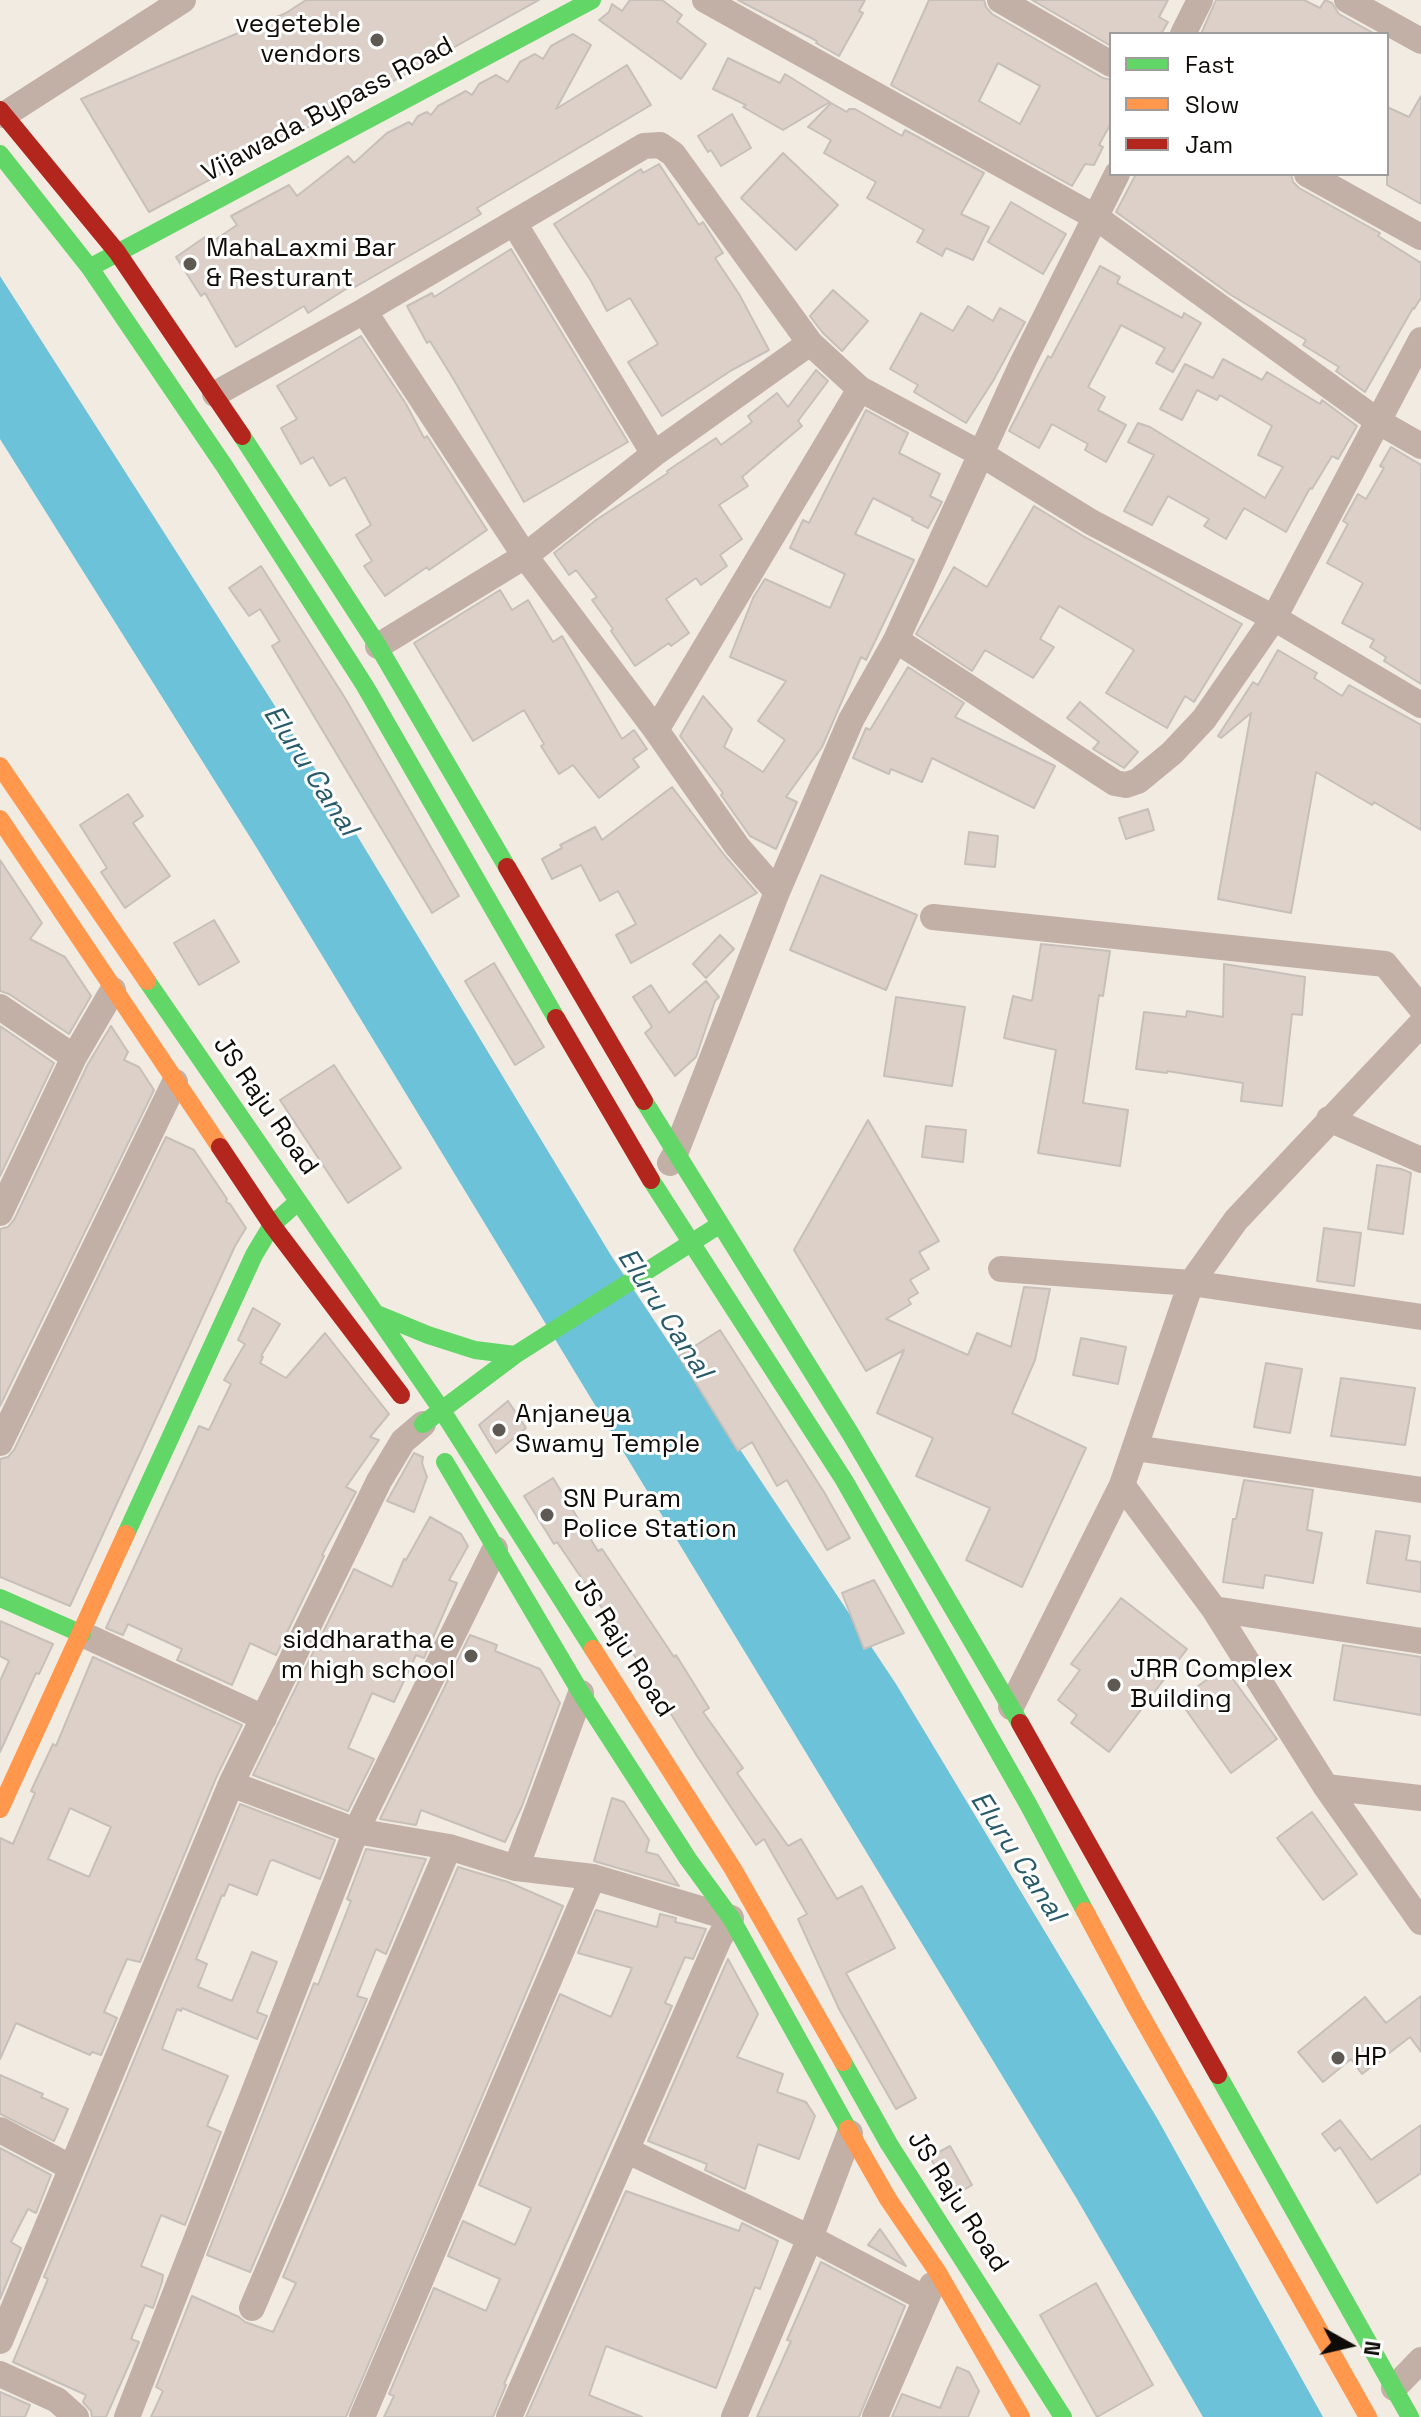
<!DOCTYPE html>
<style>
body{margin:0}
#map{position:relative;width:1421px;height:2417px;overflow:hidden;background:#f2ebe1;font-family:"Space Grotesk",sans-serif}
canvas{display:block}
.legend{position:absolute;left:1109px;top:32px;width:280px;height:144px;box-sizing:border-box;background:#fff;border:2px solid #9f9d9b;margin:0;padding:10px 14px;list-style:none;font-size:24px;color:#0f0b06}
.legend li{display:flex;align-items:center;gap:16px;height:40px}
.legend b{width:40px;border:2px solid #9f9d9b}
.north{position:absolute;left:1309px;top:2305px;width:80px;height:80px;-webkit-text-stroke:6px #fff;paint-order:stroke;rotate:98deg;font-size:22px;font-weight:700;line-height:32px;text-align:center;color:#0f0b06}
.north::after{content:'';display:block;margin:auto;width:28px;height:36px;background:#0f0b06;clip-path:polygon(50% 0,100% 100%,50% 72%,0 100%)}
</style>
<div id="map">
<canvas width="1421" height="2417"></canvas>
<ul class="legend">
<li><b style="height:10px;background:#63d668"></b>Fast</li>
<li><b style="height:10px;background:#ff974d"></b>Slow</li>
<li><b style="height:10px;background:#b3261e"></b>Jam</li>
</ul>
<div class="north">N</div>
</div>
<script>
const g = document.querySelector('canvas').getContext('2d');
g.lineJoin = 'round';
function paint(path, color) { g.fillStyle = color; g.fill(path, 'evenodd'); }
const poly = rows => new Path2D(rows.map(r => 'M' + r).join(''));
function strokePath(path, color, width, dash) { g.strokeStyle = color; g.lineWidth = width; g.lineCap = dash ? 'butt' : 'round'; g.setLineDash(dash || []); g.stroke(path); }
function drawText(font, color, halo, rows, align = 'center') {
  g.font = font + ' "Space Grotesk",sans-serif'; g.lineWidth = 6; g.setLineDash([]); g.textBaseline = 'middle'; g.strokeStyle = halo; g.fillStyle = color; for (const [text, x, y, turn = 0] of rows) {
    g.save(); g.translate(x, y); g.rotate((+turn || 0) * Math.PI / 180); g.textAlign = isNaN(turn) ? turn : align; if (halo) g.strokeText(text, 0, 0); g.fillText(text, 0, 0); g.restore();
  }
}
const water = poly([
 [0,276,344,814,612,1257,896,1684,1157,2118,1323,2417,1203,2417,1077,2199,255,845,0,439]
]);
const building = poly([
 [306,0,539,0,352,104,149,212,81,99,286,13,306,0],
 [630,0,662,0,682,15,677,22,706,44,681,79,599,20,609,12,612,4,622,11,630,0],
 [738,0,865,0,859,11,863,13,839,56,816,43,817,41,738,0],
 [929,0,984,0,986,7,992,14,1103,78,1111,80,1111,123,1099,145,1103,147,1094,165,1085,164,1072,186,891,85,929,0],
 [998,63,1040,86,1020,124,979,101,998,63],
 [1032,0,1168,0,1159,17,1168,22,1161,34,1111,34,1111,46,1032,0],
 [1216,0,1304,0,1320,8,1325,0,1332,3,1339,14,1375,34,1201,34,1216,0],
 [573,34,591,45,556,109,627,65,651,105,477,208,481,214,447,234,355,287,354,284,308,313,304,306,236,347,205,293,201,296,176,257,205,237,209,244,237,225,231,216,289,185,297,196,348,156,354,163,387,133,409,122,412,125,418,116,427,112,431,115,438,106,466,91,472,95,479,84,496,75,508,82,520,62,535,54,543,59,551,46,573,34],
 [728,58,780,83,785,74,830,102,783,130,743,107,746,105,713,89,728,58],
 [1421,96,1421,204,1387,185,1387,107,1409,117,1421,96],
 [831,103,847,112,849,109,855,109,902,136,905,130,984,173,961,214,989,227,973,260,946,248,942,256,917,242,924,230,867,198,876,182,824,153,831,140,808,127,831,103],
 [732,114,751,148,721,166,711,150,708,152,698,136,732,114],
 [783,153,838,205,796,250,741,198,783,153],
 [659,164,699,225,703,222,723,253,715,258,739,294,769,350,732,370,662,416,628,362,658,344,630,298,607,311,591,281,554,224,641,169,643,173,659,164],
 [1136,174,1291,174,1293,182,1299,188,1380,233,1378,236,1421,263,1421,298,1414,309,1413,308,1365,392,1336,371,1339,367,1303,345,1306,340,1231,295,1116,212,1136,174],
 [1011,202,1066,234,1043,274,988,242,1011,202],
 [511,249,628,442,524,502,454,380,430,341,427,343,407,306,432,293,434,297,511,249],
 [1100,266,1120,277,1117,283,1182,318,1184,313,1201,323,1173,372,1156,363,1165,348,1121,325,1088,387,1105,397,1098,410,1126,425,1106,462,1085,450,1088,444,1052,424,1039,448,1009,431,1048,356,1051,358,1100,266],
 [833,290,868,321,842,351,822,332,810,316,833,290],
 [968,306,993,321,1000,308,1025,322,993,381,966,423,914,392,918,385,890,369,921,313,953,331,968,306],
 [361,336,406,404,424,438,427,436,487,530,429,570,427,567,385,596,364,566,372,561,356,535,371,525,345,477,330,486,313,457,301,464,281,428,297,419,277,386,361,336],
 [1223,359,1262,380,1267,372,1320,404,1322,400,1357,426,1338,459,1332,456,1312,489,1310,488,1286,532,1244,508,1226,539,1204,526,1209,519,1168,496,1152,525,1124,511,1154,455,1128,442,1138,423,1150,427,1265,498,1283,467,1258,455,1272,426,1220,395,1217,400,1197,390,1182,420,1160,409,1185,364,1213,378,1223,359],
 [816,370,828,381,798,421,802,426,742,477,748,486,719,505,742,539,720,555,727,566,701,585,696,578,666,599,689,633,671,646,669,643,635,666,611,631,613,629,592,600,597,597,576,570,569,575,554,553,596,520,668,473,667,471,716,438,721,445,752,422,748,416,777,393,788,407,816,370],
 [866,410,908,433,899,453,940,474,930,496,942,502,928,528,912,520,913,518,873,498,855,534,914,560,866,660,861,657,822,747,786,797,797,802,776,849,750,836,721,795,723,793,680,736,703,696,732,729,724,747,763,772,785,740,758,721,786,681,730,657,753,598,765,579,830,608,845,574,790,548,803,520,809,523,866,410],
 [1391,447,1421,465,1421,684,1384,661,1386,657,1370,647,1374,640,1342,623,1363,583,1327,563,1348,524,1343,521,1358,494,1366,499,1384,468,1380,466,1391,447],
 [1034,506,1083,536,1242,624,1194,702,1185,696,1167,728,1106,693,1134,650,1059,606,1040,639,1054,647,1033,678,985,650,972,671,916,634,954,567,987,587,1034,506],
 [261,566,345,698,459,896,432,913,272,646,280,641,260,609,249,616,229,588,261,566],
 [500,590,512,610,528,600,553,642,562,636,622,739,634,730,647,749,633,759,639,767,599,798,573,765,559,774,541,746,544,744,524,710,473,741,414,643,500,590],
 [1278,650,1317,673,1314,678,1342,696,1349,685,1421,725,1421,830,1374,802,1372,805,1316,772,1291,913,1218,899,1251,713,1221,738,1218,736,1253,682,1258,685,1278,650],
 [908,667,964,703,955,717,1055,766,1034,808,932,758,922,782,891,769,889,774,853,758,866,728,870,730,908,667],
 [1080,702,1138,752,1124,768,1093,749,1099,742,1067,718,1080,702],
 [672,787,725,856,757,893,631,963,616,935,636,924,618,891,600,901,581,865,552,879,542,859,562,848,560,845,595,827,602,840,672,787],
 [128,794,143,816,133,823,170,876,125,908,101,872,107,868,80,825,128,794],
 [1148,809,1154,830,1126,839,1119,818,1148,809],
 [969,832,998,836,995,867,965,864,969,832],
 [0,860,42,923,30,939,65,957,91,996,69,1034,9,994,0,991,0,860],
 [821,875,917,915,886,990,790,950,821,875],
 [214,920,239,962,199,985,174,943,214,920],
 [720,935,734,949,706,978,693,964,720,935],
 [1041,944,1110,951,1103,996,1099,995,1083,1103,1128,1110,1120,1166,1038,1153,1056,1050,1004,1038,1013,996,1032,1001,1041,944],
 [494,963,544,1047,515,1065,465,981,494,963],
 [1224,964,1305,977,1302,1015,1292,1014,1282,1106,1241,1101,1243,1083,1167,1071,1167,1073,1136,1069,1144,1012,1186,1017,1187,1011,1223,1017,1224,964],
 [706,981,719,997,715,1001,696,1057,675,1076,645,1033,652,1027,633,997,651,985,669,1013,706,981],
 [896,997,965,1007,952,1086,884,1076,896,997],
 [0,1026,54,1063,0,1176,0,1026],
 [111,1026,128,1052,124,1060,139,1067,154,1090,0,1406,0,1229,8,1227,14,1220,88,1064,111,1026],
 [334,1065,401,1168,348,1203,280,1100,334,1065],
 [868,1120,939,1241,919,1252,929,1269,910,1280,918,1293,908,1299,911,1304,886,1319,968,1355,977,1333,1011,1347,1024,1287,1050,1289,1035,1360,1012,1413,1086,1448,1022,1587,966,1560,990,1508,916,1476,933,1438,877,1413,904,1350,866,1371,794,1250,868,1120],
 [926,1126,966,1130,963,1162,922,1157,926,1126],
 [166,1137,194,1150,227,1199,226,1202,230,1204,246,1228,235,1246,70,1606,0,1577,0,1459,8,1457,14,1450,166,1137],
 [1377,1165,1401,1169,1411,1173,1403,1234,1368,1229,1377,1165],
 [1324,1228,1361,1233,1354,1286,1317,1281,1324,1228],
 [253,1308,280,1324,261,1356,263,1357,260,1363,286,1378,325,1333,389,1414,370,1437,379,1440,346,1487,356,1492,322,1555,324,1556,276,1655,250,1643,232,1685,177,1660,182,1649,128,1624,123,1635,106,1628,199,1426,209,1430,231,1384,224,1380,245,1344,238,1340,253,1308],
 [720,1330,824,1492,850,1538,827,1550,787,1480,777,1486,752,1442,738,1451,679,1356,720,1330],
 [1081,1338,1126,1347,1118,1384,1073,1375,1081,1338],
 [1266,1363,1302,1369,1290,1433,1254,1427,1266,1363],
 [1341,1378,1415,1388,1405,1445,1331,1436,1341,1378],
 [508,1401,526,1428,496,1453,479,1425,508,1401],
 [414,1453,423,1457,422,1463,427,1477,414,1512,387,1501,414,1453],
 [553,1478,598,1551,602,1549,674,1657,676,1655,709,1708,703,1712,743,1768,737,1773,788,1846,801,1839,837,1899,862,1886,895,1948,846,1973,916,2098,896,2109,839,2009,798,1919,807,1914,764,1839,756,1845,697,1756,642,1667,557,1542,554,1544,524,1496,553,1478],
 [1244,1480,1313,1490,1307,1530,1322,1533,1313,1583,1265,1575,1263,1588,1223,1582,1233,1519,1236,1519,1244,1480],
 [430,1517,461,1534,468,1546,449,1580,457,1583,424,1658,416,1655,394,1702,372,1693,348,1748,374,1759,348,1811,253,1775,354,1569,392,1587,404,1559,406,1560,430,1517],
 [1376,1531,1410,1536,1406,1560,1421,1562,1421,1592,1367,1583,1376,1531],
 [874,1580,904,1633,864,1649,842,1593,874,1580],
 [1121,1598,1187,1649,1109,1752,1071,1723,1077,1715,1058,1700,1080,1670,1071,1664,1121,1598],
 [0,1621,53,1644,39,1674,36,1673,0,1752,0,1681,9,1661,0,1656,0,1621],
 [470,1635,497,1645,495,1651,540,1669,560,1703,522,1806,505,1842,421,1810,416,1825,380,1819,470,1635],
 [1343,1645,1421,1657,1421,1715,1334,1700,1343,1645],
 [93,1657,242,1725,216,1778,140,1962,127,1959,104,2012,117,2018,101,2055,92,2052,90,2055,16,2023,0,2059,0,1838,13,1844,35,1793,31,1791,53,1744,56,1746,93,1657],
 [70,1808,111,1827,89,1877,48,1859,70,1808],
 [1224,1667,1277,1739,1231,1773,1179,1700,1224,1667],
 [612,1798,624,1802,649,1840,646,1852,658,1855,679,1886,594,1861,612,1798],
 [240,1804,335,1840,320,1879,273,1860,270,1861,257,1895,229,1884,224,1896,222,1895,196,1959,207,1964,198,1987,232,2001,252,1952,277,1962,257,2012,267,2016,257,2039,182,2008,181,2011,177,2009,162,2049,228,2076,207,2126,221,2132,185,2225,161,2215,141,2266,163,2275,162,2282,153,2308,145,2305,131,2339,139,2342,106,2417,92,2417,91,2411,83,2402,86,2395,13,2362,48,2279,44,2277,240,1804],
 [1312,1812,1357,1874,1323,1900,1277,1838,1312,1812],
 [366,1849,426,1859,386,1954,376,1949,357,1996,367,1999,250,2272,207,2255,314,1983,318,1985,351,1901,347,1899,366,1849],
 [458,1867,508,1882,563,1906,346,2417,151,2417,163,2391,156,2387,192,2296,239,2317,245,2322,273,2332,296,2283,283,2277,458,1867],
 [596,1910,657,1927,660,1914,676,1918,675,1922,706,1929,693,1959,685,1957,665,2003,672,2006,504,2384,506,2385,493,2417,384,2417,394,2396,389,2394,434,2288,486,2311,500,2279,448,2256,463,2221,515,2245,531,2208,479,2185,560,1994,611,2017,632,1968,578,1953,596,1910],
 [728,1959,758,2014,737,2057,783,2074,777,2092,806,2102,815,2116,799,2159,758,2144,745,2189,705,2170,707,2164,648,2141,728,1959],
 [1421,1996,1421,2052,1410,2037,1362,2074,1351,2059,1323,2082,1298,2052,1365,1997,1386,2023,1421,1996],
 [0,2075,43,2094,41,2097,68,2109,54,2141,0,2114,0,2075],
 [1340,2120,1371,2160,1421,2125,1421,2173,1377,2203,1340,2147,1335,2151,1322,2134,1340,2120],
 [950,2146,972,2185,952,2197,930,2157,950,2146],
 [0,2148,51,2175,36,2213,28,2209,11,2242,21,2248,0,2299,0,2148],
 [626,2191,739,2231,742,2223,778,2241,760,2289,755,2287,716,2388,606,2346,589,2395,642,2417,526,2417,626,2191],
 [880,2229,906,2266,868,2245,880,2229],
 [821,2262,905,2306,859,2417,757,2417,791,2341,787,2340,821,2262],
 [1096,2283,1153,2385,1097,2417,1040,2315,1096,2283],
 [957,2367,969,2372,979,2391,968,2417,892,2417,902,2394,940,2408,957,2367],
 [0,2392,30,2405,25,2417,0,2417,0,2392]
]);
const street = poly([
 [705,0,1097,218,1379,422,1421,446],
 [1000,0,1111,64],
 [1347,0,1421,41],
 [1183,34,1200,0],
 [4,115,183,0],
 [1307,174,1421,237],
 [514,223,654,454],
 [215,394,364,311],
 [896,640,1115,783,1126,785,1138,781,1172,753,1204,719,1274,618,1421,340],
 [378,646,525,556,654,454,810,343],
 [656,730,860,389],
 [777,892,737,846,656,730,525,556,364,311,644,146,660,145,673,154,810,343,860,389,981,454,1091,522,1274,618,1421,705],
 [933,917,1385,964,1421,1008],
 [0,1007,74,1057],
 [1329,1119,1421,1160],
 [670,1163,675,1154,777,892,851,720,896,640,1023,362,1117,174],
 [0,1213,74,1057,113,990],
 [1001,1269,1191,1283,1421,1317],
 [0,1443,175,1082],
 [1135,1448,1421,1490],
 [1122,1485,1214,1609,1326,1787,1421,1922],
 [1214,1609,1421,1641],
 [82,1634,264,1718],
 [1011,1707,1122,1485,1191,1283,1236,1220,1421,1024],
 [231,1784,356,1831,449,1847,516,1868,593,1877],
 [1326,1787,1421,1798],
 [516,1868,581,1693],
 [0,2130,70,2167],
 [628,2151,810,2238,926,2299],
 [252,2308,449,1847],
 [0,2341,231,1784,379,1481,403,1441,423,1424],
 [0,2374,57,2400,76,2417],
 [1394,2388,1421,2360],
 [127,2417,356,1831,495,1549],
 [362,2417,593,1877,731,1918,719,1939,509,2417],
 [734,2417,810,2238,850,2133],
 [875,2417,932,2285]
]);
const fast = poly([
 [0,154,90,268,225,467,365,686,556,1018],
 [91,267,592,0],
 [242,436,378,646,507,867],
 [147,981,441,1409,593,1649],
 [644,1101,850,1433,1020,1723],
 [651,1180,844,1480,1028,1804,1085,1911],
 [377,1314,428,1335,475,1350,515,1355],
 [423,1424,515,1355,716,1227],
 [445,1462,581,1693,688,1859,731,1918,848,2129],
 [126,1534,254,1255,272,1225,292,1207],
 [0,1598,82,1634],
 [843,2062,889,2144,1063,2417],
 [1218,2075,1410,2417]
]);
const slow = poly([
 [0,766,147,981],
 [0,819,220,1147],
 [593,1649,733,1869,843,2062],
 [0,1809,126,1534],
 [1085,1911,1134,2003,1368,2417],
 [848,2129,888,2199,937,2271,1021,2417]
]);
const jam = poly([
 [0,110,117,252,242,436],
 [507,867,644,1101],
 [556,1018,651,1180],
 [220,1147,272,1225,401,1395],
 [1020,1723,1218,2075]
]);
const markers = [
 [377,40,8,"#5e5953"],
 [190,264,8,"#5e5953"],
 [499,1430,8,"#5e5953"],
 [547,1515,8,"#5e5953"],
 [471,1656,8,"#5e5953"],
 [1114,1685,8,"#5e5953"],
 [1338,2058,8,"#5e5953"]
];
const poiNames = [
 ["vegeteble",361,25,"right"],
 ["vendors",361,55,"right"],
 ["MahaLaxmi Bar",206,249],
 ["& Resturant",206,279],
 ["Anjaneya",515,1415],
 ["Swamy Temple",515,1445],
 ["SN Puram",563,1500],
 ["Police Station",563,1530],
 ["siddharatha e",455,1641,"right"],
 ["m high school",455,1671,"right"],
 ["JRR Complex",1130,1670],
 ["Building",1130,1700],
 ["HP",1354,2058]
];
const streetNames = [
 ["Vijawada Bypass Road",328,110,-28],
 ["JS Raju Road",265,1106,55],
 ["JS Raju Road",623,1647,57],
 ["JS Raju Road",957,2202,57]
];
const waterNames = [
 ["Eluru Canal",310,771,57],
 ["Eluru Canal",664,1314,57],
 ["Eluru Canal",1017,1857,57]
];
paint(water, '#6bc2d9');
paint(building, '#ddd0c8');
strokePath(building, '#c7c0ba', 2);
strokePath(street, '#c2b0a7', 26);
strokePath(fast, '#63d668', 18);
strokePath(slow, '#ff974d', 18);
strokePath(jam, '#b3261e', 18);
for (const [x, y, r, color] of markers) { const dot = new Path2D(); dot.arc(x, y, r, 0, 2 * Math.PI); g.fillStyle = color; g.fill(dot); strokePath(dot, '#fff', 3); }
drawText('26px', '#0f0b06', '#fff', poiNames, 'left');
drawText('26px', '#0f0b06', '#fff', streetNames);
drawText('italic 28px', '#285a6a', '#fff', waterNames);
</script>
